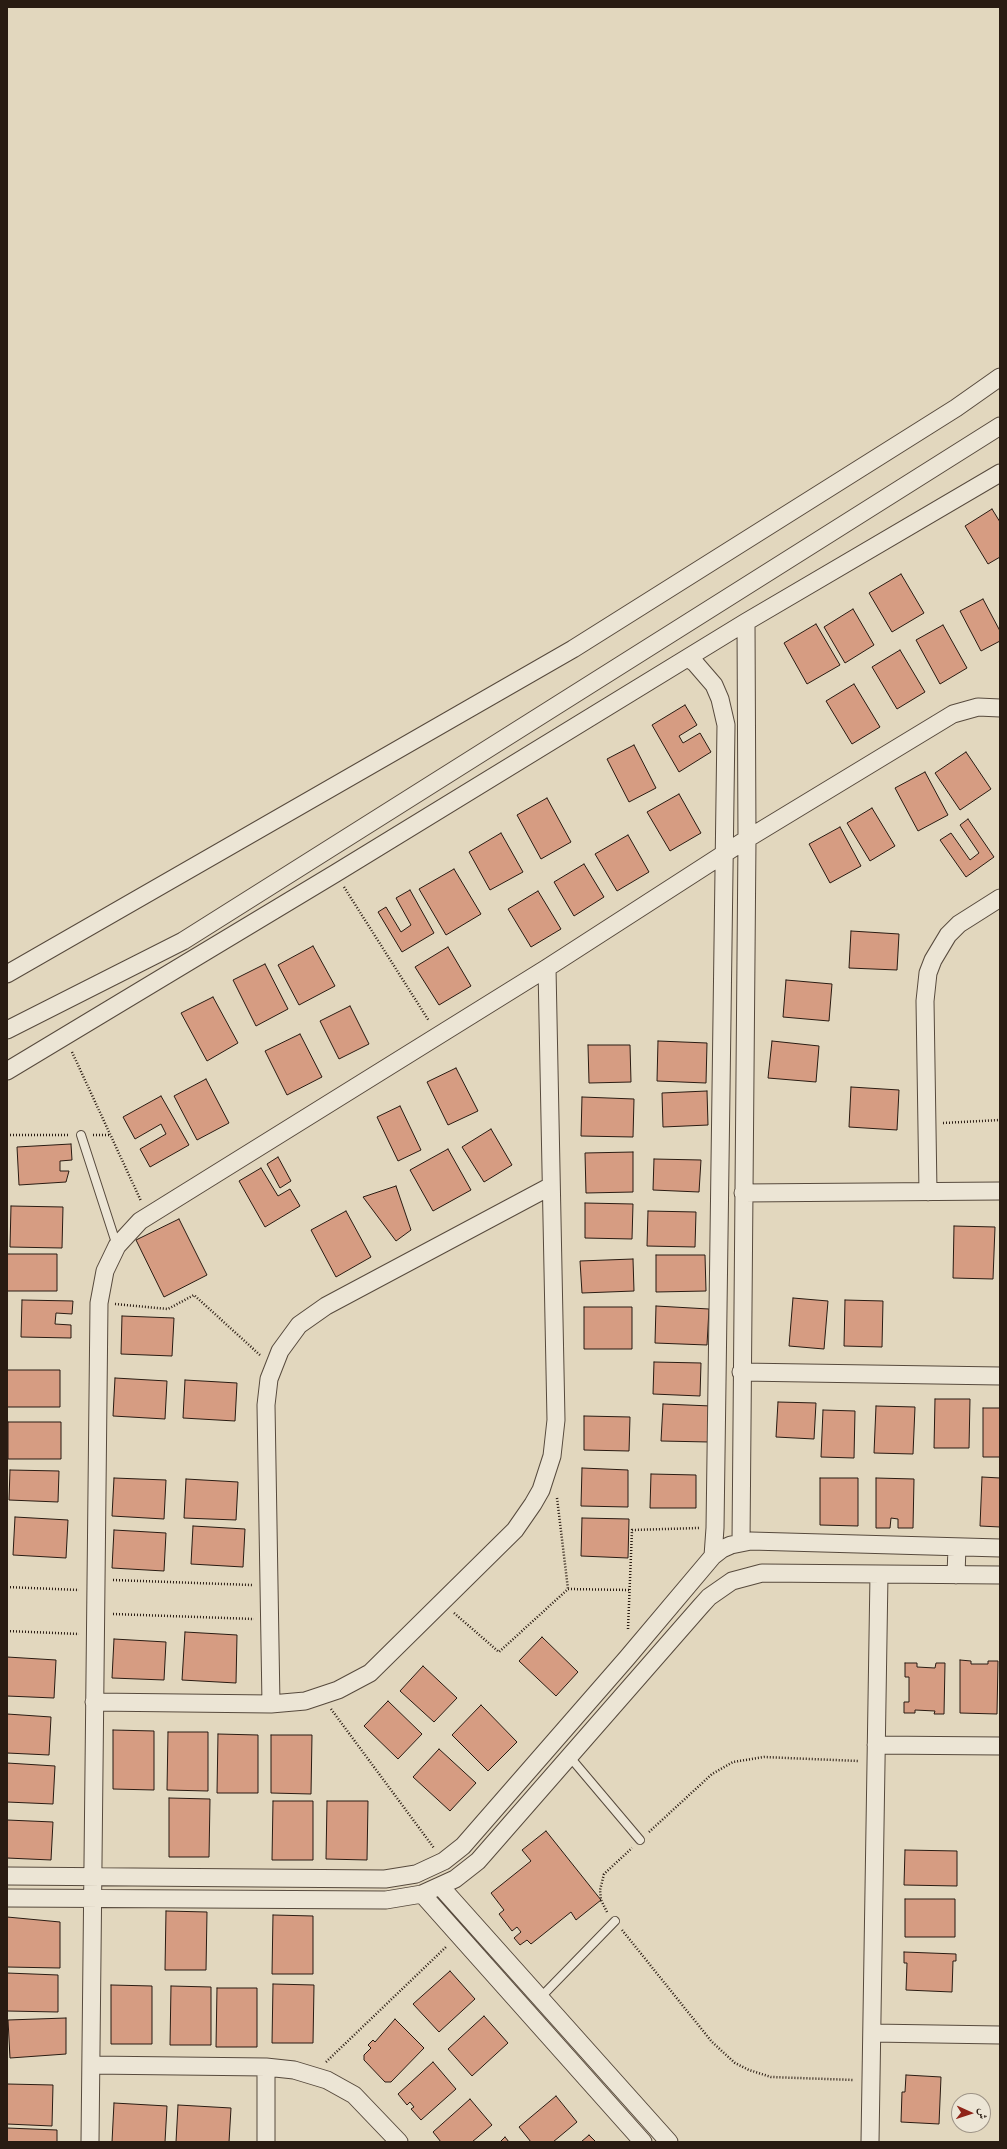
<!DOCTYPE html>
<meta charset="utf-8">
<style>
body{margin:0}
#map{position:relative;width:1007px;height:2149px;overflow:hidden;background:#e2d7be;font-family:"IM FELL Double Pica",Amiri,serif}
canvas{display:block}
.frame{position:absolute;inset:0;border:8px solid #291b12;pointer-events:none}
.north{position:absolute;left:951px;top:2093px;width:40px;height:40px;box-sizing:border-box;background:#ece5d5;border:1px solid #9e9487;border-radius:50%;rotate:93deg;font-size:11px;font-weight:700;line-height:16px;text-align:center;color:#291b12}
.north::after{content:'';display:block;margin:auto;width:14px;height:18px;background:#8f2418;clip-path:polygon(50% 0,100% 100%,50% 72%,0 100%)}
</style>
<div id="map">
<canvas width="1007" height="2149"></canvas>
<div class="frame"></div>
<div class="north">ش</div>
</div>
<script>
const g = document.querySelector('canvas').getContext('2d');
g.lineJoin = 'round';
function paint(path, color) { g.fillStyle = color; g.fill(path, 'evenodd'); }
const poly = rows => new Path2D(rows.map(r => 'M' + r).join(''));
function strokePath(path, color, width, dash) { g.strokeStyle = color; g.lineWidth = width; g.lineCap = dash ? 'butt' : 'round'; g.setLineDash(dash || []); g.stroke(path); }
const building = poly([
 [992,509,1000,522,1000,557,988,564,965,526,992,509],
 [901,574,924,613,892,632,869,593,901,574],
 [983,599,1000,631,1000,641,981,651,960,611,983,599],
 [853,609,874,645,845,663,824,627,853,609],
 [816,624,840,665,807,684,784,643,816,624],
 [943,625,967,668,940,684,916,640,943,625],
 [900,650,925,692,897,709,872,667,900,650],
 [854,684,880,727,852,744,826,701,854,684],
 [685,705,697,725,679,736,683,743,700,733,711,752,679,772,652,725,685,705],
 [634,745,656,788,629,802,607,759,634,745],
 [966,752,991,789,960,810,935,773,966,752],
 [925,772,948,815,918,831,895,788,925,772],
 [679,794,701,833,670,851,647,812,679,794],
 [547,798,571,842,541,859,517,815,547,798],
 [872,808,895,846,870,861,847,823,872,808],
 [968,819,994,857,966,877,940,840,951,833,970,860,979,853,960,825,968,819],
 [840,827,861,866,830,883,809,844,840,827],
 [501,833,523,872,490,890,469,852,501,833],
 [628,835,649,872,617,891,595,854,628,835],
 [584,864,604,897,574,916,554,882,584,864],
 [454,869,481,914,446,935,419,889,454,869],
 [410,890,434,933,402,952,378,912,386,907,401,932,411,925,396,898,410,890],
 [538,891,561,929,531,947,508,909,538,891],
 [851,931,899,934,897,970,849,968,851,931],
 [313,946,335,986,299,1005,278,965,313,946],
 [448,947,471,986,439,1005,415,967,448,947],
 [265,964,288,1009,256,1026,233,980,265,964],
 [786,980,832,984,829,1021,783,1017,786,980],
 [213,997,238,1043,207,1061,181,1013,213,997],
 [350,1006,369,1044,339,1059,320,1021,350,1006],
 [300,1034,322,1077,287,1095,265,1051,300,1034],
 [658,1041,707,1043,706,1083,657,1081,658,1041],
 [772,1041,819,1046,816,1082,768,1078,772,1041],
 [588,1045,630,1045,631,1082,589,1083,588,1045],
 [456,1068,478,1111,448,1125,427,1082,456,1068],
 [206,1079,229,1123,197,1140,174,1096,206,1079],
 [851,1087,899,1090,897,1130,849,1127,851,1087],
 [707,1091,708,1125,663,1127,662,1093,707,1091],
 [161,1096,189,1145,150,1167,140,1149,166,1134,161,1124,135,1139,123,1117,161,1096],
 [582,1097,634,1099,633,1137,581,1136,582,1097],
 [400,1106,421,1150,398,1161,377,1117,400,1106],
 [491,1129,512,1165,484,1182,462,1147,491,1129],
 [71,1144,72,1160,60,1161,60,1171,69,1171,66,1182,19,1185,17,1147,71,1144],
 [448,1149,471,1190,433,1211,410,1170,448,1149],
 [633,1152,633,1192,586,1193,585,1153,633,1152],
 [278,1157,291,1181,280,1188,267,1164,278,1157],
 [654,1159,701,1160,699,1192,653,1190,654,1159],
 [261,1168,278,1196,290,1189,300,1206,265,1227,239,1181,261,1168],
 [396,1186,411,1230,396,1241,363,1197,396,1186],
 [585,1203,633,1204,632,1239,585,1238,585,1203],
 [11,1206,63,1207,62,1248,10,1247,11,1206],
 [346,1211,371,1257,336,1277,311,1230,346,1211],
 [648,1211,696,1212,695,1247,647,1246,648,1211],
 [179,1219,207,1275,164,1297,136,1240,179,1219],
 [954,1226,995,1227,993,1279,953,1278,954,1226],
 [7,1254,57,1254,57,1291,7,1291,7,1254],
 [656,1255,705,1255,706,1291,656,1292,656,1255],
 [633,1259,634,1291,582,1293,580,1261,633,1259],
 [793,1298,828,1301,824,1349,789,1346,793,1298],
 [22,1300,73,1301,72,1314,56,1313,55,1324,71,1325,71,1338,21,1337,22,1300],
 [845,1300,883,1301,882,1347,844,1346,845,1300],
 [656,1306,709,1309,707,1345,655,1343,656,1306],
 [584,1307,632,1307,632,1349,584,1349,584,1307],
 [122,1316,174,1318,172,1356,121,1354,122,1316],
 [654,1362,701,1363,700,1396,653,1394,654,1362],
 [7,1370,60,1370,60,1407,7,1407,7,1370],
 [115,1378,167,1381,165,1419,113,1416,115,1378],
 [185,1380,237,1383,235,1421,183,1418,185,1380],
 [935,1399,970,1399,969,1448,934,1448,935,1399],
 [778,1402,816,1403,814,1439,776,1437,778,1402],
 [663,1404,711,1406,709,1442,661,1441,663,1404],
 [876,1406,915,1407,913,1454,874,1453,876,1406],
 [983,1408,1000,1408,1000,1457,983,1457,983,1408],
 [823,1410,855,1411,854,1458,821,1457,823,1410],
 [584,1416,630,1417,629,1451,584,1450,584,1416],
 [8,1422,61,1422,61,1459,8,1459,8,1422],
 [582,1468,628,1470,628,1507,581,1506,582,1468],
 [10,1470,59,1471,58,1502,9,1500,10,1470],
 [651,1474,696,1475,696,1508,650,1508,651,1474],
 [982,1477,1000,1478,1000,1527,980,1526,982,1477],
 [114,1478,166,1480,164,1519,112,1516,114,1478],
 [820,1478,858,1478,858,1526,820,1525,820,1478],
 [876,1478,914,1479,913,1528,898,1528,898,1519,891,1518,890,1528,876,1528,876,1478],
 [186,1479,238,1482,236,1520,184,1518,186,1479],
 [15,1517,68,1520,66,1558,13,1555,15,1517],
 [582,1518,629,1519,628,1558,581,1556,582,1518],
 [193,1526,245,1529,243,1567,191,1564,193,1526],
 [114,1530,166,1533,164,1571,112,1568,114,1530],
 [185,1632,237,1635,236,1683,182,1680,185,1632],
 [542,1637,578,1672,556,1696,519,1661,542,1637],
 [114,1639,166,1642,164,1680,112,1678,114,1639],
 [7,1657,56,1660,54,1698,7,1696,7,1657],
 [960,1660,971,1661,971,1664,988,1664,988,1661,998,1661,997,1714,960,1713,960,1660],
 [905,1663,917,1663,917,1667,935,1668,936,1663,945,1663,944,1714,934,1714,935,1711,915,1710,915,1713,904,1713,904,1702,909,1702,909,1677,905,1677,905,1663],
 [423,1666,457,1698,434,1722,400,1691,423,1666],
 [388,1701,422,1734,398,1759,364,1726,388,1701],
 [481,1705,517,1742,488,1771,452,1735,481,1705],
 [7,1714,51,1717,49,1755,7,1753,7,1714],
 [113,1730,154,1731,154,1790,113,1789,113,1730],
 [168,1732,208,1732,208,1791,167,1790,168,1732],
 [218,1734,258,1735,258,1793,217,1793,218,1734],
 [271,1735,312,1735,311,1794,271,1793,271,1735],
 [439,1749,476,1783,450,1811,413,1777,439,1749],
 [7,1763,55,1766,53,1804,7,1802,7,1763],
 [169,1798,210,1799,209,1857,169,1857,169,1798],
 [273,1801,313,1801,313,1860,272,1860,273,1801],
 [327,1801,368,1801,367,1860,326,1859,327,1801],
 [7,1820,53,1822,51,1860,7,1858,7,1820],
 [546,1831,601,1900,576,1920,571,1912,531,1944,527,1940,520,1945,514,1938,521,1932,517,1927,512,1931,499,1914,504,1910,491,1893,531,1861,522,1850,546,1831],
 [905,1850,957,1851,957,1886,904,1885,905,1850],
 [905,1899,955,1899,955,1937,905,1937,905,1899],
 [166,1911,207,1912,206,1970,165,1970,166,1911],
 [273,1915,313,1916,313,1974,272,1974,273,1915],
 [7,1917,60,1922,60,1968,7,1967,7,1917],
 [904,1952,956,1954,956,1961,953,1961,952,1992,906,1990,907,1963,904,1963,904,1952],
 [450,1971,475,1999,439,2032,413,2004,450,1971],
 [7,1973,58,1975,58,2012,7,2011,7,1973],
 [273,1984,314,1985,313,2043,272,2043,273,1984],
 [111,1985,152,1986,152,2044,111,2044,111,1985],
 [171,1986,211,1987,211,2045,170,2045,171,1986],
 [217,1988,257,1988,257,2047,216,2047,217,1988],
 [484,2016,508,2043,472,2076,448,2049,484,2016],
 [66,2018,66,2054,10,2058,8,2020,66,2018],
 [395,2019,424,2048,391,2082,385,2082,364,2060,364,2055,371,2048,368,2045,373,2040,375,2042,395,2019],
 [433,2062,456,2089,421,2120,411,2109,414,2107,410,2102,407,2105,398,2094,433,2062],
 [906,2075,941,2077,939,2124,901,2122,902,2092,905,2092,906,2075],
 [7,2084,53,2085,52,2126,7,2124,7,2084],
 [556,2096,577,2122,553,2142,531,2142,519,2127,556,2096],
 [470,2099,492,2125,472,2142,441,2142,433,2132,470,2099],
 [114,2103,167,2106,165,2142,112,2142,114,2103],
 [178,2105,231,2108,229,2142,176,2142,178,2105],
 [7,2128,57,2130,57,2142,7,2142,7,2128],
 [589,2135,596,2142,581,2142,589,2135],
 [505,2137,509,2142,500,2142,505,2137]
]);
const path = poly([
 [344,887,429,1021],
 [72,1052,141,1201],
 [943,1123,1000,1120],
 [7,1135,70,1135],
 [93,1135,110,1135],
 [115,1304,168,1309,194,1295,260,1355],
 [557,1498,568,1589],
 [113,1580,252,1585],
 [7,1587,79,1590],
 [454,1613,499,1652,568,1589,630,1590],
 [113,1614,254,1619],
 [628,1629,632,1530,699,1528],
 [7,1631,79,1634],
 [331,1709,434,1848],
 [649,1832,712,1774,733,1762,764,1757,859,1761],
 [607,1912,601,1900,600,1890,604,1874,632,1848],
 [622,1930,712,2042,735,2063,749,2070,771,2077,854,2080],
 [326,2062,447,1946]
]);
const lane = poly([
 [81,1135,117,1246],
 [569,1756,640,1840],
 [540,1998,615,1921]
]);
const street = poly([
 [688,658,695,663,714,685,720,699,726,725,715,1528,713,1556],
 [7,974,573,649,956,408,1000,377],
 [7,1030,183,941,1000,426],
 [7,1071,336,873,746,622,1000,473],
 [928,1192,925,1001,928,973,933,960,948,935,959,924,1000,898],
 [743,1193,1000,1191],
 [741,1372,1000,1376],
 [741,1542,747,839,746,622],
 [956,1575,957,1547],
 [94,1702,271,1704,305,1701,338,1690,370,1673,515,1530,533,1504,541,1490,552,1456,556,1420,547,968],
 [271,1704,266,1405,269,1379,280,1351,299,1325,326,1306,551,1186],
 [876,1745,1000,1746],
 [7,1876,385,1879,416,1874,444,1861,463,1846,627,1658,713,1556,722,1549,731,1545,751,1541,1000,1548],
 [441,1887,669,2142],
 [422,1894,643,2142],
 [7,1898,386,1900,422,1894,455,1879,478,1861,700,1607,709,1597,732,1581,762,1573,1000,1575],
 [872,2033,1000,2035],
 [91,2065,266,2067,294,2070,327,2080,354,2095,399,2142],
 [90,2142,99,1303,105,1271,117,1246,140,1221,547,968,747,839,953,714,978,707,1000,708],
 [266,2142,266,2067],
 [870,2142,879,1574]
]);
paint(building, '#d69c82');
strokePath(building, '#291b12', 1);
strokePath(lane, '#574a3d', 10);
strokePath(street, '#574a3d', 19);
strokePath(path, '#291b12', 2.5, [1, 2]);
strokePath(lane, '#ece5d5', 8);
strokePath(street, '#ece5d5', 17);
</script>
